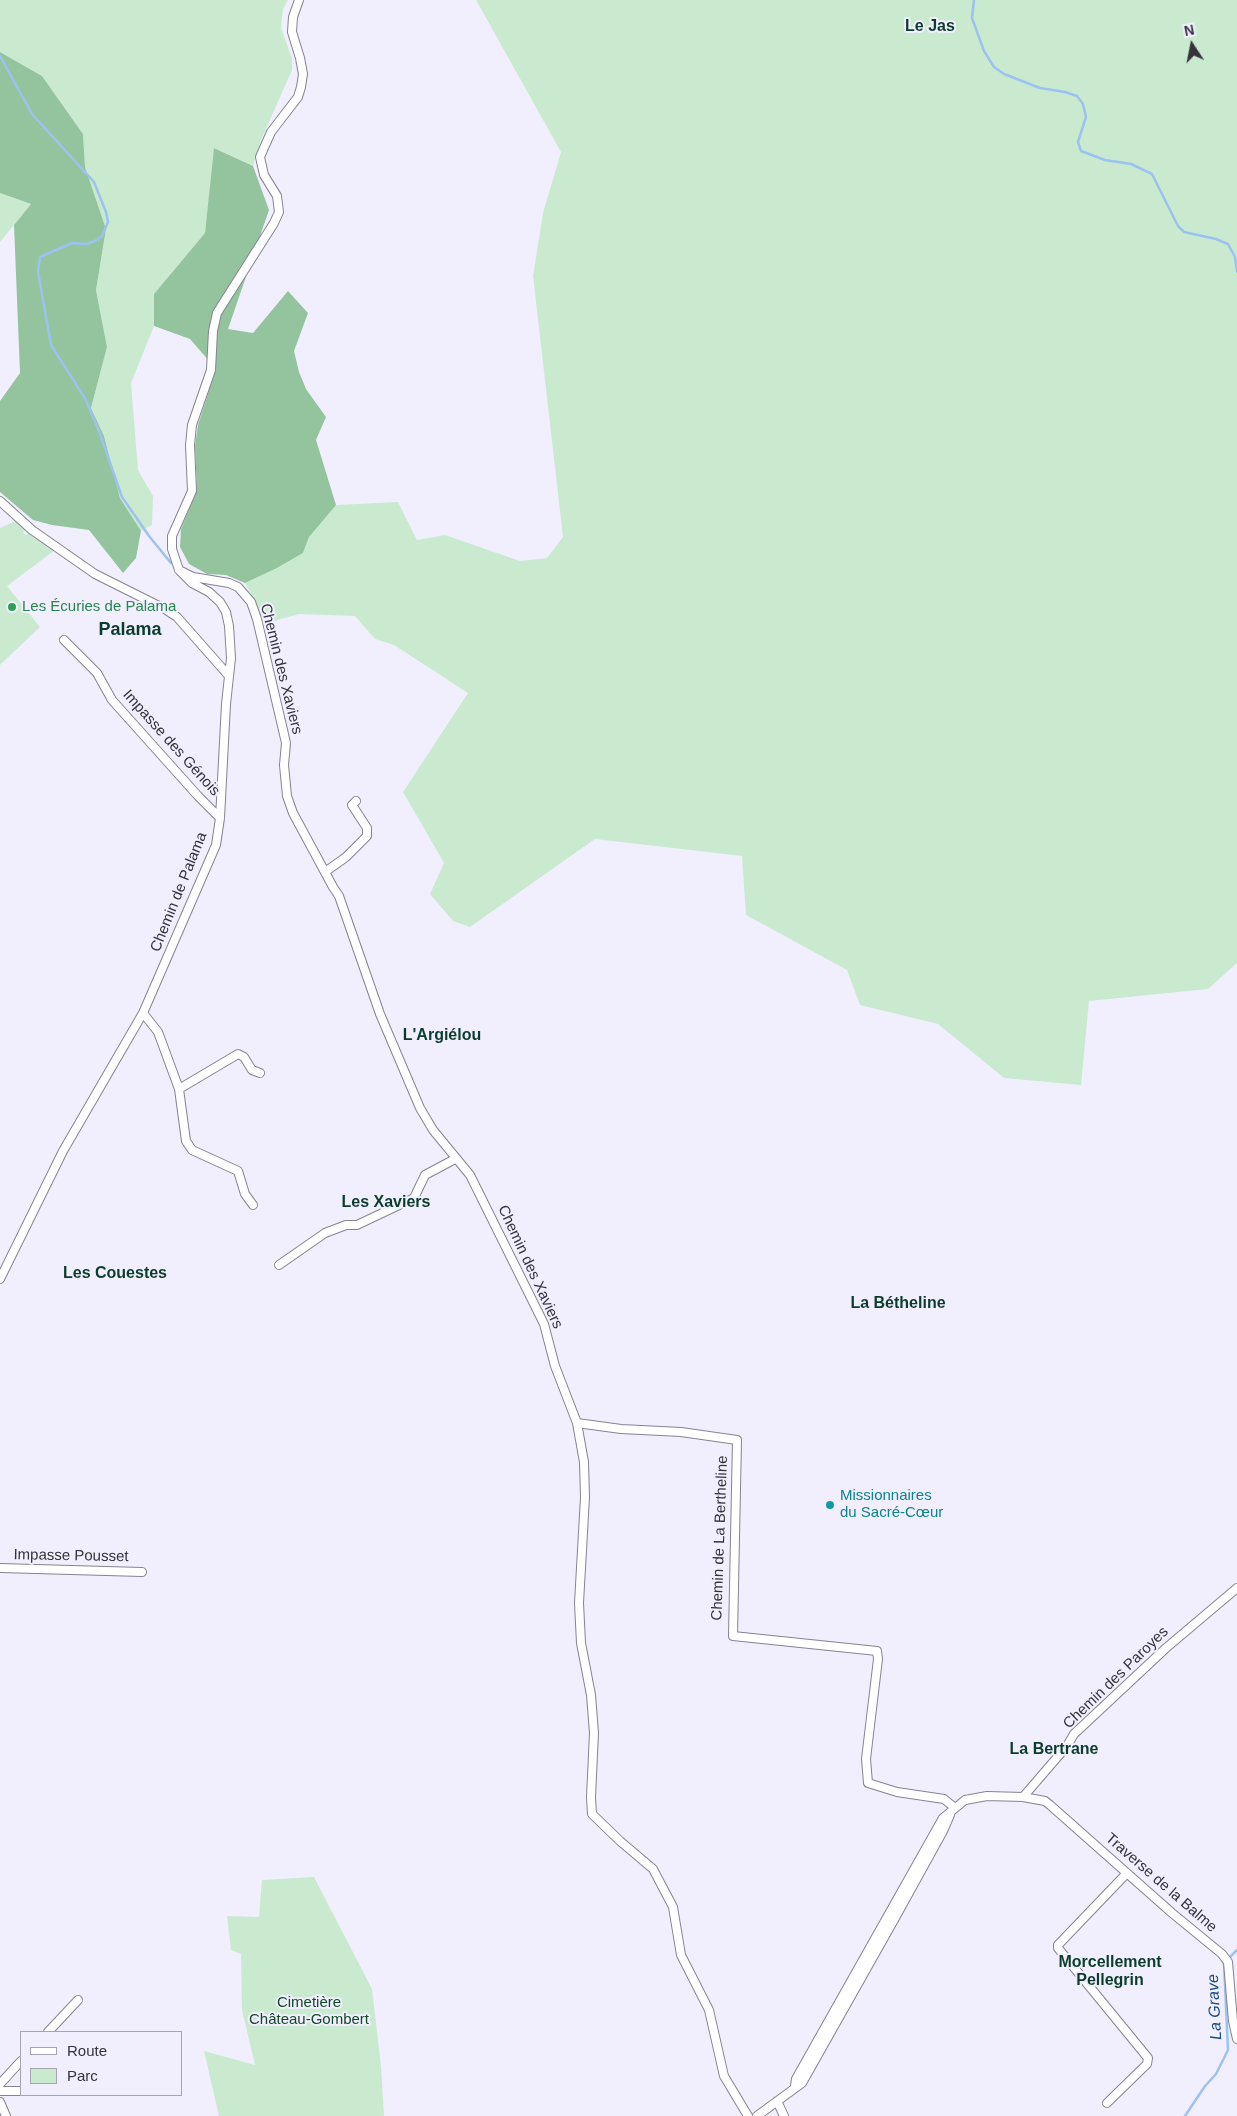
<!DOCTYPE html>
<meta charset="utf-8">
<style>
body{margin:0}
#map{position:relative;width:1237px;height:2116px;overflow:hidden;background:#f1effe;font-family:Helvetica,sans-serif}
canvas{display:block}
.legend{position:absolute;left:20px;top:2031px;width:162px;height:65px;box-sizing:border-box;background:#f1effe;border:1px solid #a5a4af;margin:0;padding:6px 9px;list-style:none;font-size:15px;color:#343339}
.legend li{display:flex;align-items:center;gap:10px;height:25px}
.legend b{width:25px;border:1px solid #a5a4af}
.north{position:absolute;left:1167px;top:20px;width:50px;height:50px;-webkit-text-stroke:4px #f1effe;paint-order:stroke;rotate:349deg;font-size:14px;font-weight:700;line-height:20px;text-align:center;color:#343339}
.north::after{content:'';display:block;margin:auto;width:18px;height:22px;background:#343339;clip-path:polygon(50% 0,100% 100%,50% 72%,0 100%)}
</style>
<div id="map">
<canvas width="1237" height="2116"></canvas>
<ul class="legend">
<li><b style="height:6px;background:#fff"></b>Route</li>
<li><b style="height:14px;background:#caead0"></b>Parc</li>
</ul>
<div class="north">N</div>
</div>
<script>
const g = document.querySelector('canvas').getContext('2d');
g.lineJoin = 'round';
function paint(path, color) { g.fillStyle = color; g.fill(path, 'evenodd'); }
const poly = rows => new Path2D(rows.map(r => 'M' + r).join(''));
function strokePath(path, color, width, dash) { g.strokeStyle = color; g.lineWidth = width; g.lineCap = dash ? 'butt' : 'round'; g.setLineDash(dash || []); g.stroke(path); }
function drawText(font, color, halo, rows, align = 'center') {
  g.font = font + ' Helvetica,sans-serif'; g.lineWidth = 4; g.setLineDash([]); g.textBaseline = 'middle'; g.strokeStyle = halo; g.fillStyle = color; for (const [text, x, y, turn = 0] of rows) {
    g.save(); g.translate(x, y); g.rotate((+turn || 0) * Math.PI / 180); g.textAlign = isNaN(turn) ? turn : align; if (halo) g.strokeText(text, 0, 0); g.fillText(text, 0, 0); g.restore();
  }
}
const green = poly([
 [0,0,288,0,283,9,281,28,292,58,292,70,261,140,253,166,215,148,205,233,154,294,154,326,131,383,138,470,153,496,152,525,141,531,120,498,104,436,91,408,107,347,96,290,106,229,85,167,83,134,42,76,0,52],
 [476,0,1237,0,1237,963,1208,989,1089,1001,1081,1085,1004,1078,938,1024,860,1005,847,970,746,915,742,856,595,839,470,927,453,921,430,894,444,863,403,792,468,693,394,645,375,639,355,616,299,614,263,624,257,606,245,583,277,568,303,553,310,534,336,505,398,502,417,540,445,535,520,561,547,558,563,537,533,276,543,213,561,152],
 [0,193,31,204,0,242],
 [15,521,26,530,23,532,25,535,30,533,55,550,7,586,40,627,0,665,0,528],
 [314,1877,372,1989,381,2066,384,2116,219,2116,204,2051,255,2065,242,2010,241,1954,231,1950,227,1916,259,1917,262,1880]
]);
const forest = poly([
 [0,52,42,76,83,134,85,167,106,229,96,290,107,347,91,408,104,436,120,498,141,531,136,558,123,573,89,530,52,525,33,520,0,492,0,401,20,373,14,225,31,204,0,193],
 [214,148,253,166,269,210,228,329,253,333,288,291,308,313,294,351,299,372,306,389,326,417,316,440,336,505,309,537,303,553,277,568,245,583,226,575,207,574,189,564,180,547,181,529,197,490,195,446,198,425,216,369,190,339,154,326,154,294,205,233]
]);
const stream = poly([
 [974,0,972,18,984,51,994,67,1004,74,1040,88,1065,92,1077,96,1083,104,1086,117,1078,142,1081,151,1105,160,1131,164,1152,174,1178,226,1184,232,1216,239,1228,244,1235,257,1237,272],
 [0,56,32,114,94,182,106,212,108,222,102,236,95,241,86,244,72,243,40,257,38,272,51,345,86,400,100,434,122,497,149,536,171,563],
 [1185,2116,1205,2086,1216,2074,1228,2050,1224,1963,1237,1950]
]);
const street = poly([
 [0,501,32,530,95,574,165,609,177,617,229,676],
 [179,570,193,577,229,583,238,587,251,602,257,619,283,730,286,743,284,765,287,796,293,813,333,887,339,896,380,1014,420,1108,433,1130,470,1175,544,1324,555,1366,577,1423,584,1462,585,1497,579,1603,581,1643,591,1695,594,1733,591,1797,592,1814,620,1841,653,1869,673,1907,681,1955,709,2010,724,2076,748,2116],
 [64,640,97,673,112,700,198,796,220,818],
 [325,872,346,857,367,836,367,828,352,805,356,801],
 [143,1013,158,1032,179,1089,186,1141,192,1150,238,1171,245,1194,253,1205],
 [179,1089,238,1054,244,1057,252,1070,260,1073],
 [279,1265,325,1233,346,1225,357,1225,414,1198,425,1175,455,1159],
 [0,1279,63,1151,143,1013,216,845,220,818,226,704,231,658,229,626,226,612,220,602,209,592,192,583,179,570,172,549,172,536,192,491,190,445,192,425,211,370,213,331,217,313,274,223,279,212,277,196,264,175,260,157,271,132,298,97,301,87,303,74,300,58,292,32,293,17,299,0],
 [577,1423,621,1429,681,1432,737,1440,733,1636,877,1651,878,1659,866,1759,868,1783,897,1792,944,1799,955,1808],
 [0,1568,142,1572],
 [1023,1797,1067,1746,1074,1734,1166,1648,1237,1588],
 [48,2032,78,2000],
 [0,2084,21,2061],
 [795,2086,796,2079,943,1818,965,1800,987,1796,1023,1797,1045,1801,1050,1805,1172,1913,1222,1954,1228,1962,1233,2021,1237,2039],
 [0,2091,21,2091],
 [777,2101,784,2116],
 [0,2102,6,2116],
 [1107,2103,1147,2064,1148,2058,1058,1948,1058,1945,1127,1873],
 [757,2116,802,2083,895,1918,943,1831,950,1815]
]);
const markers = [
 [12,607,5,"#2e9e5b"],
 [830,1505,5,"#0f9aa8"]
];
const leisureNames = [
 ["Les Écuries de Palama",22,607]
];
const streetNames = [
 ["Chemin des Xaviers",281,669,76],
 ["Impasse des Génois",171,743,48],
 ["Chemin de Palama",179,892,-68],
 ["Chemin des Xaviers",530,1267,65],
 ["Chemin de La Bertheline",720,1538,-88],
 ["Impasse Pousset",71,1556,1],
 ["Chemin des Paroyes",1116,1678,-44],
 ["Traverse de la Balme",1161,1883,41]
];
const cultureNames = [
 ["Missionnaires",840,1496],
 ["du Sacré-Cœur",840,1513]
];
const parkNames = [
 ["Cimetière",309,2003],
 ["Château-Gombert",309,2020]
];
const neighbourhoodNames = [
 ["Le Jas",930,27],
 ["L'Argiélou",442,1036],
 ["Les Xaviers",386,1203],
 ["Les Couestes",115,1274],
 ["La Bétheline",898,1304],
 ["La Bertrane",1054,1750],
 ["Morcellement",1110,1963],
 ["Pellegrin",1110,1981]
];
const waterNames = [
 ["La Grave",1215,2007,-93]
];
const quarterNames = [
 ["Palama",130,630]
];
paint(green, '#caead0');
paint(forest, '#93c49e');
strokePath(stream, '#9cc3ef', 2.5);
strokePath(street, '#858391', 10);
strokePath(street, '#fff', 8);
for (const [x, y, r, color] of markers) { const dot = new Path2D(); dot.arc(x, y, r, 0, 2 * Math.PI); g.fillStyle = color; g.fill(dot); strokePath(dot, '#f1effe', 2); }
drawText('15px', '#27864d', '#f1effe', leisureNames, 'left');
drawText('15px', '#343339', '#f1effe', streetNames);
drawText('15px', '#0d838f', '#f1effe', cultureNames, 'left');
drawText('15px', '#114925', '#f1effe', parkNames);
drawText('bold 16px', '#0c3d2c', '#f1effe', neighbourhoodNames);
drawText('italic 16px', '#184e84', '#f1effe', waterNames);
drawText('bold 18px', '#0c3d2c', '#f1effe', quarterNames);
</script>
